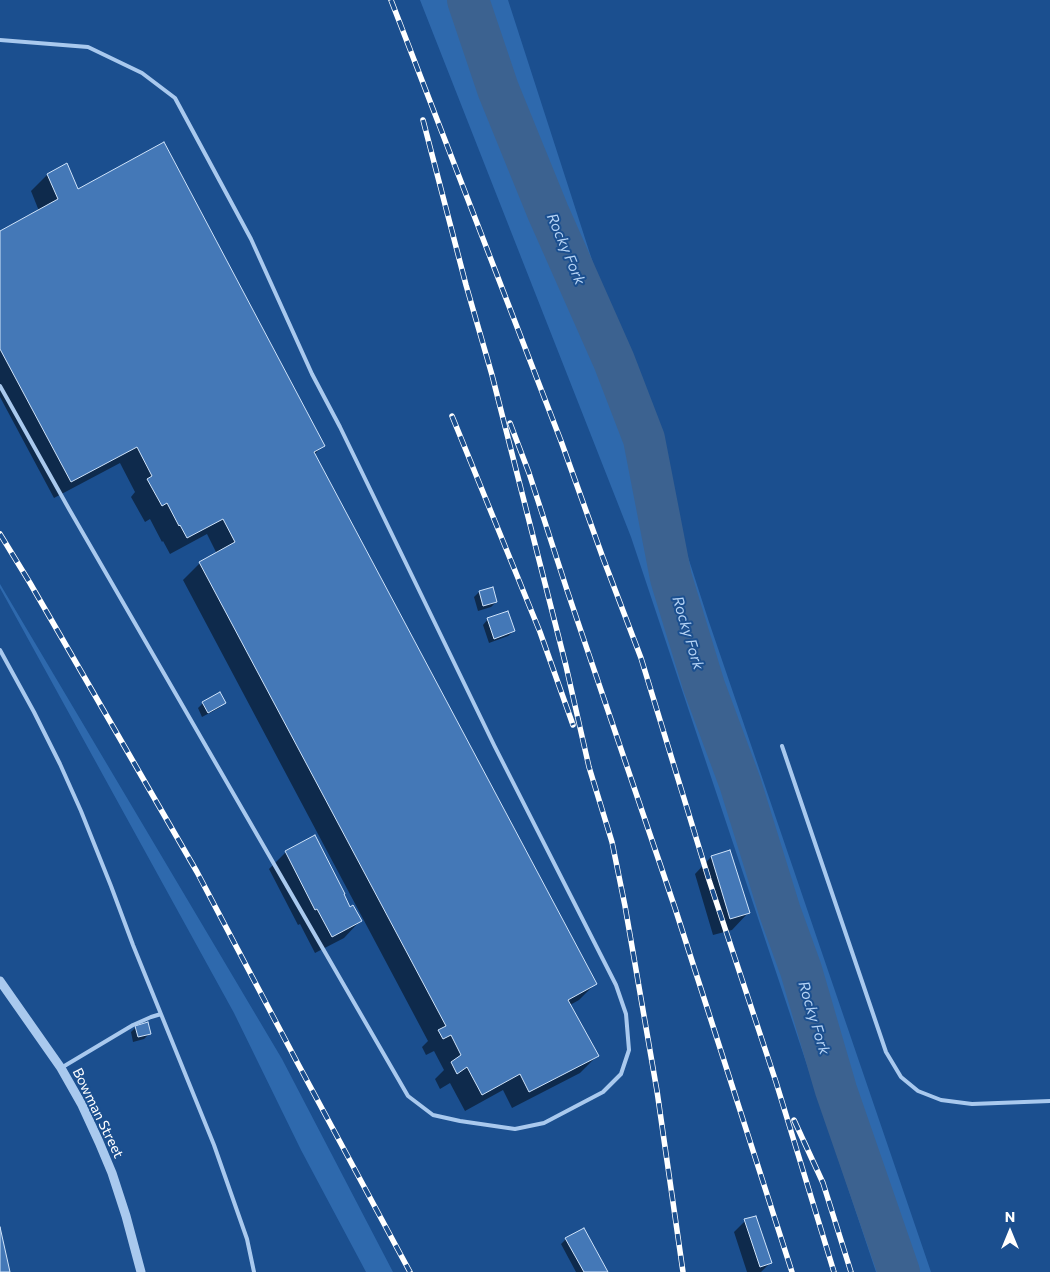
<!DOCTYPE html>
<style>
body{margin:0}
#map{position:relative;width:1050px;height:1272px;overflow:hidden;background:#1b4f8f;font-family:Commissioner,sans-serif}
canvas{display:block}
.north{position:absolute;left:985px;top:1207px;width:50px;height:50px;-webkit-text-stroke:4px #1b4f8f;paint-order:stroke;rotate:0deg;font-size:14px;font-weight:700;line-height:20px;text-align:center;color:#fff}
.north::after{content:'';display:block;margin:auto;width:18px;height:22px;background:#fff;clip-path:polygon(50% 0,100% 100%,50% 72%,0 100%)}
</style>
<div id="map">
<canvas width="1050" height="1272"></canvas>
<div class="north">N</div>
</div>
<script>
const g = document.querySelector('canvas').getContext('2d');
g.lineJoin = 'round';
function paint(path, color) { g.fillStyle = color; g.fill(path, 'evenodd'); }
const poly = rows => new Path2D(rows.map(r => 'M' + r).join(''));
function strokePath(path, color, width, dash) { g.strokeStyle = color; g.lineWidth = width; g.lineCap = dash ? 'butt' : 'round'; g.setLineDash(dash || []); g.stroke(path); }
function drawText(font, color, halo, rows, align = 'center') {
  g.font = font + ' Commissioner,sans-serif'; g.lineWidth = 4; g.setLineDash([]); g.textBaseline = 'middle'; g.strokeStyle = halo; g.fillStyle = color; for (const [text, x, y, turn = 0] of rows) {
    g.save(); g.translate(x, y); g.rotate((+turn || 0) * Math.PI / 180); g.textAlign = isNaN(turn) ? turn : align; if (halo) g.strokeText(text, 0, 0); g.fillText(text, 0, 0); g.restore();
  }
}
const green = poly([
 [420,0,508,0,709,622,931,1272,876,1272,631,537],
 [0,584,282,1059,393,1272,366,1272,301,1150,234,1013,0,588]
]);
const shadow = poly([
 [47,175,78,191,323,445,314,455,595,984,579,1000,570,1005,597,1056,580,1073,512,1108,503,1090,465,1111,450,1083,440,1089,435,1079,444,1070,434,1051,426,1055,422,1047,428,1041,183,580,200,563,217,554,207,534,170,554,163,541,162,542,150,519,145,522,131,497,135,492,120,463,54,498,0,397,0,233,39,211,31,191],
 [492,588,496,602,491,607,478,611,474,597,479,592],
 [488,619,514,631,508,636,489,643,483,625],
 [203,703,224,703,219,708,202,717,198,708],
 [286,852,360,921,344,938,315,953,300,924,298,925,269,869],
 [711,857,748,913,732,930,713,935,695,874],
 [136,1027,149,1034,144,1039,133,1042,131,1032],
 [745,1221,770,1263,761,1272,747,1272,734,1232],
 [566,1239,606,1272,576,1272,561,1244]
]);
const river = poly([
 [468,0,498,89,548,212,614,361,644,439,671,578,704,686,740,783,780,912,801,970,836,1090,899,1272]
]);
const building = poly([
 [164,142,325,446,314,452,597,984,568,1000,599,1056,529,1092,520,1074,482,1095,467,1067,457,1074,451,1062,461,1055,451,1035,443,1039,438,1030,446,1026,199,562,235,542,223,519,187,538,180,525,179,526,167,503,162,506,147,479,152,476,137,447,71,482,0,349,0,231,58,199,47,174,67,163,78,189,164,142],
 [493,587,497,602,483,606,479,591,493,587],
 [508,611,515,631,494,639,487,618,508,611],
 [220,692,226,703,208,713,202,702,220,692],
 [315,835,345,894,344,894,350,907,353,905,362,921,332,937,317,909,315,910,285,851,315,835],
 [730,850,750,913,730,919,711,856,730,850],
 [148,1022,151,1034,138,1037,135,1026,148,1022],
 [756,1216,772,1263,760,1267,744,1219,756,1216],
 [0,1227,10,1272,0,1272,0,1227],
 [584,1228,608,1272,584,1272,565,1238,584,1228]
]);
const service = poly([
 [0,40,88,47,142,73,175,98,251,239,312,374,340,427,494,745,616,985,626,1014,629,1050,621,1074,603,1092,544,1123,515,1129,460,1121,433,1115,408,1096,69,509,0,386],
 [0,650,34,712,60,764,81,811,111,886,133,945,214,1145,247,1239,254,1272],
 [782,746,886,1052,901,1077,918,1091,941,1100,972,1104,1050,1101],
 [61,1068,133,1025,151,1017,161,1014]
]);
const tertiary = poly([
 [0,981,61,1068,82,1105,99,1142,112,1173,126,1216,141,1272]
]);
const rail = poly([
 [391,0,561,441,603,558,641,658,709,880,776,1082,834,1272],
 [423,120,466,285,492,375,566,666,589,767,612,842,625,906,657,1091,683,1272],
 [452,416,540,632,573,725],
 [510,423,529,473,567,590,675,908,792,1272],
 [0,534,30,583,197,872,297,1062,410,1272],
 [794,1120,823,1183,851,1272]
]);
const streetNames = [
 ["Bowman Street",98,1113,64]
];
const waterNames = [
 ["Rocky Fork",566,249,67],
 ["Rocky Fork",688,633,73],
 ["Rocky Fork",814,1018,73]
];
paint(green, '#2e69ad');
paint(shadow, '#0007');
strokePath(river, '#3c6290', 42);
paint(building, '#4478b7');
strokePath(building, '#cfe3fa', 1);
strokePath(service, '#a9c9ee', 4);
strokePath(tertiary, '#a9c9ee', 9);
strokePath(rail, '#fff', 5.5);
strokePath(rail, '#1b4f8f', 4, [11]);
drawText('14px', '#fff', '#1b4f8f', streetNames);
drawText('italic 15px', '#b5d3f5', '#1b4f8f', waterNames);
</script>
